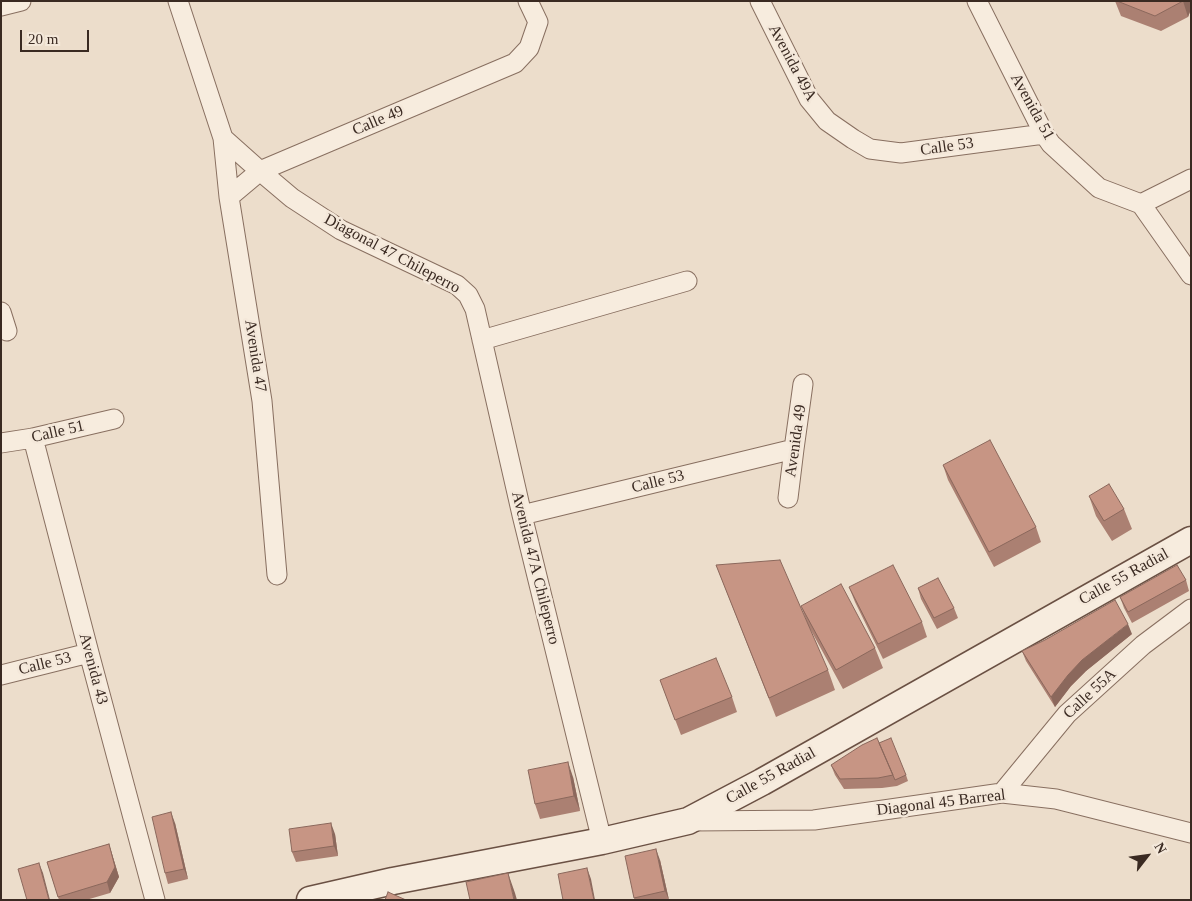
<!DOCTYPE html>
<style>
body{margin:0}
#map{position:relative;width:1192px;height:901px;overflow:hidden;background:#ecddcb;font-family:"Times New Roman",serif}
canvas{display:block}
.frame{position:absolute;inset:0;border:2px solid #3a2a22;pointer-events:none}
.north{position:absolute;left:1122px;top:831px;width:50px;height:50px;-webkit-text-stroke:4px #f4e8da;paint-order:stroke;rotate:60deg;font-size:14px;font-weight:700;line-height:20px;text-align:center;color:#3a2a22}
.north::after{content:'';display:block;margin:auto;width:18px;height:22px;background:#3a2a22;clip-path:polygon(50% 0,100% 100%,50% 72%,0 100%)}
.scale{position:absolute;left:20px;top:30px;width:69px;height:22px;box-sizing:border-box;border:2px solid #3a2a22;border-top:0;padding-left:6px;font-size:15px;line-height:18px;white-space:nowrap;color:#3a2a22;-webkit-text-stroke:4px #f4e8da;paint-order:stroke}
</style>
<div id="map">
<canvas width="1192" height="901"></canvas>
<div class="frame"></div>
<div class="north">N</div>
<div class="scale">20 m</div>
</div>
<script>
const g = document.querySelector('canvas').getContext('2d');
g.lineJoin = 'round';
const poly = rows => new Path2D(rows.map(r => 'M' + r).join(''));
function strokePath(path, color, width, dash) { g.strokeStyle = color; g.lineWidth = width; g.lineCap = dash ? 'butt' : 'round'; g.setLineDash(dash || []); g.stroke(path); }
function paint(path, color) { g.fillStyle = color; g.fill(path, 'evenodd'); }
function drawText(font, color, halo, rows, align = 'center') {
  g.font = font + ' "Times New Roman",serif'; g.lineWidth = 5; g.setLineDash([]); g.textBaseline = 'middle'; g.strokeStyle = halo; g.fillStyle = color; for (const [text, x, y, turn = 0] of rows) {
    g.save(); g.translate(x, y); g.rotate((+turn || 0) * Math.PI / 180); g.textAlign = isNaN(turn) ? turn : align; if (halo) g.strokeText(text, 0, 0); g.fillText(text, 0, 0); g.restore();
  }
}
const minor = poly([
 [178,1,223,138,229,197,262,401,277,575],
 [760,1,809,99,827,121,853,139,870,149,901,153,1044,134],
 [977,1,1044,134,1051,144,1099,188,1141,204,1191,275],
 [1,6,21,1],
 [223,138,260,171,292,198,341,230,457,285,468,295,475,309,522,515,602,841],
 [229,197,260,171,515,63,529,48,538,22,528,1],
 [1141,204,1191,179],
 [1,312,7,331],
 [482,340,687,281],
 [33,438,89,653,155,900],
 [1,443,33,438,114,419],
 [788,498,794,449,803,384],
 [522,515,794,449],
 [1,675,89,653],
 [1002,793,1067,714,1143,645,1191,609],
 [692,821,814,820,1002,793,1056,799,1191,833]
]);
const secondary = poly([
 [310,900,393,881,602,841,688,821,762,782,1191,540]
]);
const wall = poly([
 [1115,1,1191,1,1191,9,1188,17,1161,31,1121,16],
 [943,465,1036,527,1041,542,994,567,948,480],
 [1089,496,1124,509,1132,529,1112,541,1096,516],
 [716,565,828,670,835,690,776,717],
 [1186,580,1189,591,1132,623,1124,608,1120,597],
 [849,587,922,622,927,637,883,659,855,602],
 [918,588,954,608,958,618,937,629,921,599],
 [801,606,875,648,883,668,843,689,808,625],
 [1132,634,1086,671,1071,686,1055,707,1026,661,1022,651],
 [660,680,732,697,737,712,681,735],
 [879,743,906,775,908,781,897,786,882,788,844,789,835,775,831,765],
 [573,777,580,811,540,819,535,804],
 [175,823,188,879,168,884,165,873],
 [335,834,338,856,296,862,292,852],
 [109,844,119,877,110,893,86,900,59,900,47,862],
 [660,860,669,900,635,900,634,898]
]);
const shadedWall = poly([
 [1183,1,1191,1,1191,9,1188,17],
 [1128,624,1132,634,1086,671,1071,686,1055,707,1051,697,1068,675,1082,660],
 [568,762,573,777,580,811,574,796],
 [171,812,175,823,188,879,184,869],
 [331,823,335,834,338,856,334,846],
 [109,844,119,877,110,893,107,882],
 [656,849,660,860,669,900,665,891],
 [39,863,43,873,50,900,49,900],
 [587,868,591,879,595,900,594,900],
 [508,873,515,893,517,900,514,900]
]);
const building = poly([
 [1117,1,1183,1,1155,16,1117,1],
 [990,440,1036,527,989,552,943,465,990,440],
 [1109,484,1124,509,1104,521,1089,496,1109,484],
 [780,560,828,670,769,698,716,565,780,560],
 [893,565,922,622,878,644,849,587,893,565],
 [1177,565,1186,580,1128,612,1120,597,1177,565],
 [938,578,954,608,934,618,918,588,938,578],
 [841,584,875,648,836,670,801,606,841,584],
 [1115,600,1128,624,1082,660,1068,675,1051,697,1022,651,1045,640,1115,600],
 [716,658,732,697,675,720,660,680,716,658],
 [877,738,893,775,878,778,840,779,831,765,862,745,877,738],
 [891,738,906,775,895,780,879,743,891,738],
 [568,762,574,796,535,804,528,770,568,762],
 [171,812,184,869,165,873,152,817,171,812],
 [331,823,334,846,292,852,289,829,331,823],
 [109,844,115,867,107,882,58,897,47,862,109,844],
 [656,849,665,891,634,898,625,856,656,849],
 [39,863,49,900,27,900,18,869,39,863],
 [587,868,594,900,563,900,558,874,587,868],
 [508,873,514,900,470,900,466,882,508,873],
 [388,892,406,900,385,900,388,892]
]);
const streetNames = [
 ["Avenida 49A",792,63,62],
 ["Avenida 51",1032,107,61],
 ["Calle 49",378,121,-23],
 ["Calle 53",947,147,-8],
 ["Diagonal 47 Chileperro",392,254,28],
 ["Avenida 47",255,356,81],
 ["Calle 51",58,432,-13],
 ["Avenida 49",796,441,-82],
 ["Calle 53",658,482,-14],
 ["Avenida 47A Chileperro",535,568,76],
 ["Calle 55 Radial",1124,577,-29],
 ["Calle 53",45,664,-14],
 ["Avenida 43",93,669,75],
 ["Calle 55A",1090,694,-43],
 ["Calle 55 Radial",771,776,-29],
 ["Diagonal 45 Barreal",941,803,-7]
];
strokePath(minor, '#886f60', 21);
strokePath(secondary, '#6a5043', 29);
strokePath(minor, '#f7ecde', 19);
strokePath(secondary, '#f7ecde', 26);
paint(wall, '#ab8072');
paint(shadedWall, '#8b685c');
paint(building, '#c79584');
strokePath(building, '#8b685c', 1);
drawText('16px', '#3a2a22', '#f4e8da', streetNames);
</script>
